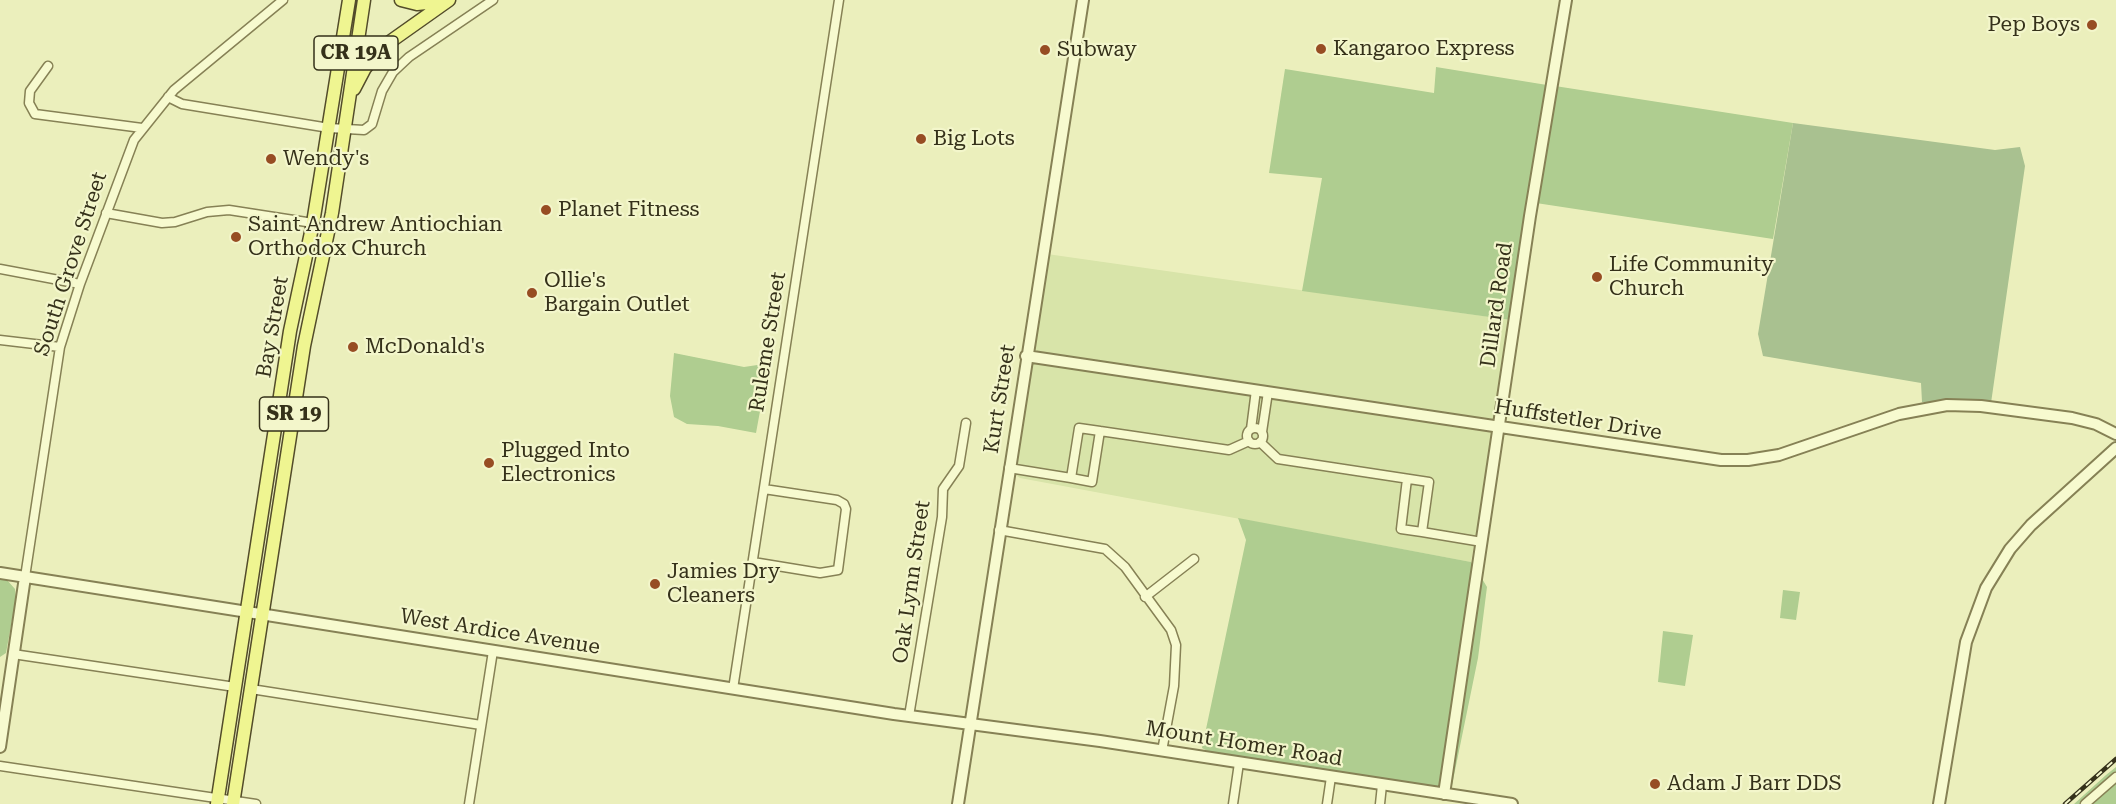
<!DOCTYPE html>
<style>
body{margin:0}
canvas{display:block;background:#ebefbc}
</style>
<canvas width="2116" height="804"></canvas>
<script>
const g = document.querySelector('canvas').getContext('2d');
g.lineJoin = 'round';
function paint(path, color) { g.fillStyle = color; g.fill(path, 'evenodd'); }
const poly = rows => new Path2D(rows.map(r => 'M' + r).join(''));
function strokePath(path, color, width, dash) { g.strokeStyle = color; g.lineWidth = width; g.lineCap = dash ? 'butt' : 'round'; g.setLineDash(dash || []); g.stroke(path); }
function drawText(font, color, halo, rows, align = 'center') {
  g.font = font + ' "Roboto Serif",serif'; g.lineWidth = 4.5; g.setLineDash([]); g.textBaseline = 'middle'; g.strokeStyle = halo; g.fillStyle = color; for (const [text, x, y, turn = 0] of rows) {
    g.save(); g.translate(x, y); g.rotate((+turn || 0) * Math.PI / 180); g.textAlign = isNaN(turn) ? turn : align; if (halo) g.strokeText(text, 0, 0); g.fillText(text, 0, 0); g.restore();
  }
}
const farmland = poly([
 [1047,254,1511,320,1496,422,1031,352],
 [1030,361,1494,431,1471,562,1020,478,1014,474]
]);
const green = poly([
 [1436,67,1547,85,1511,320,1302,291,1322,178,1269,173,1285,69,1434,93],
 [1555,86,1793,123,1773,239,1536,203],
 [674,353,744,367,764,364,765,384,756,433,718,426,687,424,674,417,670,396],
 [1238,518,1471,562,1474,567,1440,789,1215,755,1202,748,1246,540],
 [1481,577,1487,587,1478,658,1451,790,1448,790],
 [0,579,7,580,15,589,16,598,6,653,0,657],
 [1783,590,1800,592,1796,620,1780,618],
 [1663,631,1693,635,1685,686,1658,682],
 [2116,767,2116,804,2074,804,2106,775]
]);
const cemetery = poly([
 [1793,123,1995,150,2020,147,2025,166,1991,403,1922,402,1921,383,1763,356,1758,334]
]);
const minor = poly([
 [48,66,30,91,29,103,35,114,142,128],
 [168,97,182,104,329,128,364,130,372,124,382,91,393,72,409,57,493,0],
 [106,213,162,223,175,222,207,212,229,210,313,223],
 [0,269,80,284],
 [0,340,60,347],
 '1247 436a8 8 0 1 1 16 0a8 8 0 1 1-16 0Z',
 [1251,429,1256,390],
 [1100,431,1092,482,1071,478,1079,428,1100,431,1229,450,1249,441],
 [1262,432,1268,392],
 [1260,442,1278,459,1429,482,1422,532,1401,529,1407,479],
 [1009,468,1071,478],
 [999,530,1105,549,1125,567,1171,630,1176,645,1174,686,1162,751],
 [1422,532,1482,542],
 [753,562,820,573,838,570,846,509,844,504,837,500,764,489],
 [25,577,60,347,80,284,134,140,174,90,283,0],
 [1145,597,1194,559],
 [13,654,235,687],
 [251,689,481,725],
 [733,689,839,0],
 [909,716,942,517,943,489,959,466,966,423],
 [0,766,256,804],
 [469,804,493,651],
 [1233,804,1239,763],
 [1327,804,1331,777],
 [1380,804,1382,785],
 [2085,804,2116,777]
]);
const tertiary = poly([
 [1026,356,1721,460,1748,460,1779,455,1899,414,1947,405,1981,406,2072,418,2096,424,2116,434],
 [0,573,894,714,1100,741,1512,804],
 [0,747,25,577],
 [1444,794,1530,216,1566,0],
 [958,804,1083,0],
 [1939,804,1966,642,1986,588,2010,549,2031,525,2116,448]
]);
const primary = poly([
 [401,0,417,4,444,1],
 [354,89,365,68,384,46,449,0],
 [217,804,290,331,313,223,349,0],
 [233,804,304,346,332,213,364,0]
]);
const rail = poly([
 [2065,804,2116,759]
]);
const markers = [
 [2092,25,6,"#974d23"],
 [1321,49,6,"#974d23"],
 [1045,50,6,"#974d23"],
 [921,139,6,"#974d23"],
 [271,159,6,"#974d23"],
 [546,210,6,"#974d23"],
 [236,237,6,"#974d23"],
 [1597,277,6,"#974d23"],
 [532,293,6,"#974d23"],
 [353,347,6,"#974d23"],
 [489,463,6,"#974d23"],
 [655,584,6,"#974d23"],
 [1655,784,6,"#974d23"]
];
const shields = [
 [356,53,84],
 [294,414,69]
];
const shieldNames = [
 ["CR 19A",356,53],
 ["SR 19",294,414]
];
const poiNames = [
 ["Pep Boys",2080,25,"right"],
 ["Kangaroo Express",1333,49],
 ["Subway",1057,50],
 ["Big Lots",933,139],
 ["Wendy's",283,159],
 ["Planet Fitness",558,210],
 ["Saint Andrew Antiochian",248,225],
 ["Orthodox Church",248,249],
 ["Life Community",1609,265],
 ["Church",1609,289],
 ["Ollie's",544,281],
 ["Bargain Outlet",544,305],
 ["McDonald's",365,347],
 ["Plugged Into",501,451],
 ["Electronics",501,475],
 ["Jamies Dry",667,572],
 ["Cleaners",667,596],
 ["Adam J Barr DDS",1667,784]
];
const streetNames = [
 ["South Grove Street",71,264,-72],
 ["Dillard Road",1497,305,-82],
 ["Bay Street",273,327,-80],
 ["Ruleme Street",768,342,-81],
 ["Kurt Street",1000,399,-81],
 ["Huffstetler Drive",1578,420,9],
 ["Oak Lynn Street",912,582,-82],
 ["West Ardice Avenue",500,632,9],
 ["Mount Homer Road",1244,744,9]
];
paint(farmland, '#d8e4a9');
paint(green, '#afcd90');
paint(cemetery, '#a9c190');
strokePath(minor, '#868155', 11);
strokePath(tertiary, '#868155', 14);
strokePath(primary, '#534c2a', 15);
strokePath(minor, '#f7facf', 8);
strokePath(tertiary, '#f7facf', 10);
strokePath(primary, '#eff591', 12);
strokePath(rail, '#35311a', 4.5);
strokePath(rail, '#f3f6cb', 2, [7]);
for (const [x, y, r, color] of markers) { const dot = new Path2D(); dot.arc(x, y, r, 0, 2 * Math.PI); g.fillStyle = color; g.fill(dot); strokePath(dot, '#f3f6cb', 2); }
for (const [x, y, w] of shields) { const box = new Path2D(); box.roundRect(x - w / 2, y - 17, w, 34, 4.5); g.fillStyle = '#f3f6cb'; g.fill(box); strokePath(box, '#35311a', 1.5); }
drawText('bold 20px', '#35311a', null, shieldNames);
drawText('21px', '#35311a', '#f3f6cb', poiNames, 'left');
drawText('21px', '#35311a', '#f3f6cb', streetNames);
</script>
